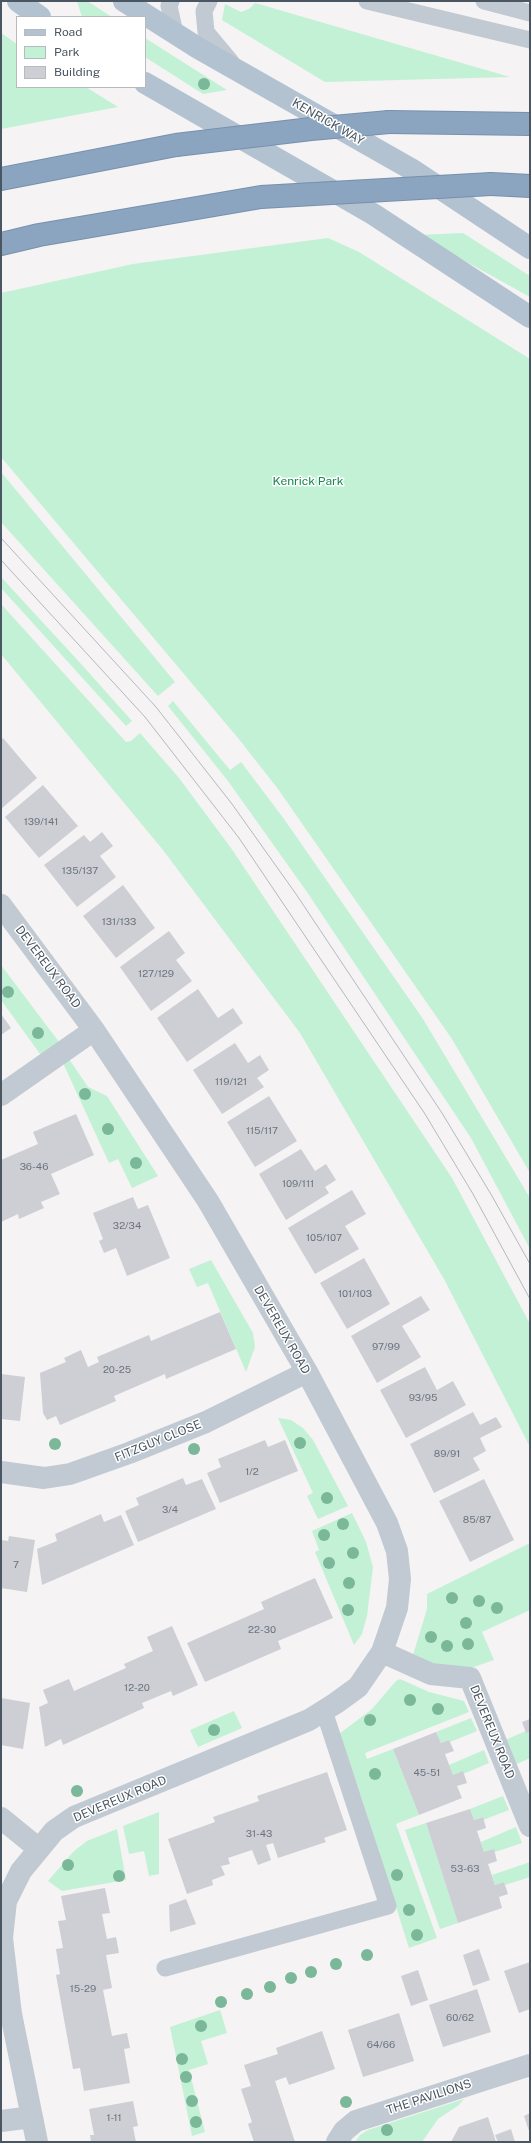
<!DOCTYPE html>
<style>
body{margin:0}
#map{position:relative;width:531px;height:2143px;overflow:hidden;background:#f5f3f3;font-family:"Public Sans",sans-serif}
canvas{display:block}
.frame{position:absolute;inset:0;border:2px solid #4a5661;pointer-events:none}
.legend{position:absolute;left:16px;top:16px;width:130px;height:72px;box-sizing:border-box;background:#fff;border:1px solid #b7bbc0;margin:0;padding:5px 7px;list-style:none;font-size:12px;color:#4a5661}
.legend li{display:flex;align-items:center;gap:8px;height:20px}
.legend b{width:20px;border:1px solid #b7bbc0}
</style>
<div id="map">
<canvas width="531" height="2143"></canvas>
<div class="frame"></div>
<ul class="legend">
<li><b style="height:5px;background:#b3c2d1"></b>Road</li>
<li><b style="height:11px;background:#c3f1d5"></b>Park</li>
<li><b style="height:11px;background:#cdcfd5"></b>Building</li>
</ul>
</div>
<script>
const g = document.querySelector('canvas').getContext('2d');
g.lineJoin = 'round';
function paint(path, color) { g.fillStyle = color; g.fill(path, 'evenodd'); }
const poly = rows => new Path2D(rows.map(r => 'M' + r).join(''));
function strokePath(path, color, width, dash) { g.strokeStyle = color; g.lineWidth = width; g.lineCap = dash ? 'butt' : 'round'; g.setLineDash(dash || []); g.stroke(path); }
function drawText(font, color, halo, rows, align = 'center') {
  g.font = font + ' "Public Sans",sans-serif'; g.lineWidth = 3; g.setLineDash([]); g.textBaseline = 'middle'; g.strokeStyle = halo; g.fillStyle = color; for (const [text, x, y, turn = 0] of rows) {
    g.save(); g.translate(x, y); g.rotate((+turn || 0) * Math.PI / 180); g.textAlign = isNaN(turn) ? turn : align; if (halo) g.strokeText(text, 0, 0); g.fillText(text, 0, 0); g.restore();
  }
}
const green = poly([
 [77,1,87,1,112,17,82,17],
 [255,3,441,57,510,77,325,82,222,20,225,4,241,12,249,9],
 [1,33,17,44,17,87,86,87,118,107,1,129],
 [145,38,227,90,203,94,145,57],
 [463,233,530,276,530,297,418,235],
 [328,238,359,252,530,359,530,1173,452,1039,278,789,238,738,1,457,1,293,133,264],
 [1,472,175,682,158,696,1,522],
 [1,577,82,665,132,721,126,726,1,588],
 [1,604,126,742,131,741,140,733,179,778,231,848,452,1178,530,1324,530,1447,444,1279,300,1033,163,850,1,654],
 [173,701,230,770,241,762,284,819,423,1019,530,1198,530,1249,471,1138,307,892,228,781,168,706],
 [1,965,62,1046,43,1058,1,1000],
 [69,1059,88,1087,107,1096,158,1176,132,1188,118,1159,109,1163,63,1063],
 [211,1260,253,1333,255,1347,246,1372,208,1283,197,1287,189,1269],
 [278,1418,291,1420,303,1428,313,1440,348,1506,318,1519,307,1496,313,1493],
 [352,1513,366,1542,373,1567,367,1616,362,1634,354,1645,315,1552,319,1550,312,1531],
 [530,1543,530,1610,482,1632,494,1660,465,1670,433,1666,413,1655,427,1609,427,1594],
 [400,1679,429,1692,464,1701,469,1712,365,1753,367,1759,393,1749,419,1815,396,1824,437,1938,409,1948,362,1799,339,1734,372,1709,396,1681],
 [234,1711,242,1728,198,1747,190,1730],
 [471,1718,477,1731,450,1742,449,1740,441,1743,436,1732],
 [526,1731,526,1733,530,1732,530,1758,515,1765,505,1740],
 [484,1750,489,1763,463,1774,453,1775,449,1765],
 [503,1796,509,1810,483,1820,482,1817,474,1820,470,1809],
 [159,1812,159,1874,149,1876,144,1851,129,1854,123,1826],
 [426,1823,458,1923,440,1929,405,1830],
 [516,1827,522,1843,495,1852,484,1852,481,1842],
 [117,1829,126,1880,62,1891,48,1881,74,1851,87,1841],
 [530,1862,530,1877,505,1885,504,1882,495,1885,492,1875],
 [220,2010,227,2033,201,2041,208,2064,189,2070,205,2132,192,2136,170,2027],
 [464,2099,459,2105,438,2119,422,2142,355,2142,360,2135,368,2130]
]);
const building = poly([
 [3,738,37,778,1,809,1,740],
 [43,785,78,826,39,858,5,817],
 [102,832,113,846,100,856,116,877,77,907,44,865,84,835,90,842],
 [123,885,155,928,116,958,83,916],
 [169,931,185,953,176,960,192,981,151,1011,120,967],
 [198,989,218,1018,233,1008,243,1023,187,1062,157,1018],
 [1,1014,11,1028,1,1035],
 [235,1043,248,1063,260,1055,269,1070,257,1078,264,1087,222,1114,193,1070],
 [269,1096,297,1141,255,1167,227,1122],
 [76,1114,94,1155,51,1174,60,1194,41,1202,44,1208,19,1219,18,1214,1,1222,1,1160,38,1144,33,1132],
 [301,1149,315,1171,326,1164,336,1180,325,1187,329,1193,286,1220,259,1174],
 [352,1190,366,1214,345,1226,359,1249,315,1274,288,1228],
 [133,1197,138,1209,148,1205,170,1258,127,1276,116,1248,104,1253,99,1241,103,1239,93,1213],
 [364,1258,390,1304,347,1329,320,1283],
 [421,1296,430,1310,402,1326,421,1357,377,1383,351,1336],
 [220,1312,236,1349,166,1379,165,1374,114,1396,116,1401,60,1425,56,1416,47,1420,43,1413,40,1373,66,1362,64,1358,81,1350,88,1367,99,1362,97,1357,149,1335,151,1341],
 [425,1367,437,1390,453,1381,466,1405,406,1438,380,1390],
 [1,1374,25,1377,20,1421,1,1419],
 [473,1412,480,1425,496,1417,502,1427,480,1438,486,1451,473,1458,480,1470,434,1493,410,1444],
 [265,1440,268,1447,285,1440,298,1471,220,1503,207,1473,221,1467,218,1459],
 [183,1478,186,1485,202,1479,216,1509,138,1542,125,1511,139,1505,136,1498],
 [484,1479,514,1540,470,1562,439,1501],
 [101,1514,104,1522,121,1515,134,1545,42,1585,37,1549,57,1541,55,1534],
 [9,1536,35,1540,27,1592,1,1588,1,1540,8,1541],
 [315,1578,333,1618,278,1641,281,1649,205,1682,187,1643,264,1609,261,1602],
 [172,1626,198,1685,173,1696,171,1691,142,1703,144,1708,63,1745,61,1739,45,1747,39,1707,48,1703,43,1690,69,1679,74,1691,126,1668,124,1664,153,1651,147,1637],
 [1,1698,30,1703,23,1749,1,1745],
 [530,1719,530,1732,526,1733,522,1722],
 [436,1732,441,1743,449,1740,450,1742,454,1751,445,1754,453,1775,463,1771,467,1783,457,1786,462,1798,419,1815,393,1749],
 [327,1772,347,1830,324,1838,326,1842,278,1858,273,1843,266,1845,271,1860,258,1865,252,1850,228,1858,230,1864,221,1866,225,1875,212,1880,213,1885,187,1894,168,1839,215,1822,213,1817,259,1801,257,1796],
 [470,1809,474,1820,483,1817,486,1828,477,1831,484,1852,494,1849,497,1861,488,1864,495,1885,504,1882,508,1894,499,1897,502,1908,458,1923,426,1823],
 [105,1888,110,1913,102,1914,107,1939,116,1937,119,1953,106,1955,112,1988,103,1990,112,2036,127,2033,130,2048,124,2049,130,2083,84,2091,80,2068,73,2069,56,1975,60,1974,56,1949,63,1948,58,1921,66,1920,61,1896],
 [186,1899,196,1924,170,1932,169,1905],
 [479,1949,490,1980,473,1986,463,1955],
 [530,1962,530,2009,519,2013,504,1971],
 [418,1970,428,2000,411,2006,401,1976],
 [477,1989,491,2032,443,2047,429,2005],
 [399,2013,414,2061,363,2077,348,2030],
 [322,2031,335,2069,289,2085,286,2077,275,2081,295,2142,254,2142,248,2124,252,2122,241,2089,251,2086,244,2065,278,2054,276,2048],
 [133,2101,138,2126,133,2127,136,2142,91,2142,90,2135,94,2135,89,2109],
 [530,2113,530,2134,524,2116],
 [488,2117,496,2142,451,2142,459,2127],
 [511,2129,515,2142,498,2142,495,2135]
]);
const lane = poly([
 [171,1,169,6,175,33],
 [209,1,204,11,206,32,231,62],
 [367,1,530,40],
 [484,1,530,13],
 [165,1968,388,1906,324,1711]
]);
const street = poly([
 [1,905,94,1030,208,1201,307,1372,387,1523,397,1551,400,1579,397,1608,382,1652,358,1687,336,1703,309,1720,74,1817,54,1831,21,1871,6,1901,2,1938,11,2014,37,2142],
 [1,1095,94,1030],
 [1,1472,44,1478,70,1474,129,1453,206,1422,307,1372],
 [382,1652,431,1674,470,1678,530,1826],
 [1,1818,39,1849],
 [1,2121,32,2117],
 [337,2142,344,2131,356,2121,530,2065]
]);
const primary = poly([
 [18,1,40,17],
 [124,1,198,48,411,169,530,248],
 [145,83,373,214,530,317]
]);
const highway = poly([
 [389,122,530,124],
 [1,179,176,145],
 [491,184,530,186],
 [1,244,39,235,261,197]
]);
const tram = poly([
 [1,538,156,707,232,804,296,894,442,1113,492,1196,530,1264],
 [1,560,145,717,239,838,425,1114,473,1194,530,1299]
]);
const highwayBridge = poly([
 [176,145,311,129,389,122],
 [261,197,491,184]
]);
const trees = [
 [204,84],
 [8,992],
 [38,1033],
 [85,1094],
 [108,1129],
 [136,1163],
 [300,1443],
 [55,1444],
 [194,1449],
 [327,1498],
 [343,1524],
 [324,1535],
 [353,1553],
 [329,1563],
 [349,1583],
 [452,1598],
 [479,1601],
 [497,1608],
 [348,1610],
 [466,1623],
 [431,1637],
 [468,1644],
 [447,1646],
 [410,1700],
 [438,1709],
 [370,1720],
 [214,1730],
 [375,1774],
 [77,1791],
 [68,1865],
 [397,1875],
 [119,1876],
 [409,1910],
 [417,1935],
 [367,1955],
 [336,1964],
 [311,1972],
 [291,1978],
 [270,1987],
 [247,1994],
 [221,2002],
 [201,2026],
 [182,2059],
 [186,2077],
 [192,2101],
 [346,2102],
 [196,2122],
 [387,2130]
];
const numberNames = [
 ["139/141",41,822],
 ["135/137",80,871],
 ["131/133",119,922],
 ["127/129",156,974],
 ["119/121",231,1082],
 ["115/117",262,1131],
 ["36-46",34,1167],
 ["109/111",298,1184],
 ["32/34",127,1226],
 ["105/107",324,1238],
 ["101/103",355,1294],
 ["97/99",386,1347],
 ["20-25",117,1370],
 ["93/95",423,1398],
 ["89/91",447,1454],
 ["1/2",252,1472],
 ["3/4",170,1510],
 ["85/87",477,1520],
 ["7",16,1565],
 ["22-30",262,1630],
 ["12-20",137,1688],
 ["45-51",427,1773],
 ["31-43",259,1834],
 ["53-63",465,1869],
 ["15-29",83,1989],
 ["60/62",460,2018],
 ["64/66",381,2045],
 ["1-11",114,2118]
];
const streetNames = [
 ["KENRICK WAY",328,122,30],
 ["DEVEREUX ROAD",48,967,53],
 ["DEVEREUX ROAD",282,1330,60],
 ["FITZGUY CLOSE",158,1441,-22],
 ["DEVEREUX ROAD",492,1732,68],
 ["DEVEREUX ROAD",120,1799,-23],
 ["THE PAVILIONS",429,2097,-18]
];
const parkNames = [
 ["Kenrick Park",308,481]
];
paint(green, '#c3f1d5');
paint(building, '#cdcfd5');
strokePath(highway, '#7690ad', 24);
strokePath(lane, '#c1cad2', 17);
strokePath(street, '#c1cad2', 22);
strokePath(primary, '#b3c2d1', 22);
strokePath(highway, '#8ba5c1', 22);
strokePath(tram, '#b5b8bd', 1);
strokePath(highwayBridge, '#7690ad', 24, []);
strokePath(highwayBridge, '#8ba5c1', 22);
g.fillStyle = '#7bb799';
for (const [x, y] of trees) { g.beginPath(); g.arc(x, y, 6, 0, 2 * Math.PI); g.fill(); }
drawText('10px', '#6b747e', null, numberNames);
drawText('12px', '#4a5661', '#fff', streetNames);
drawText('12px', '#17864f', '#fff', parkNames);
</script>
